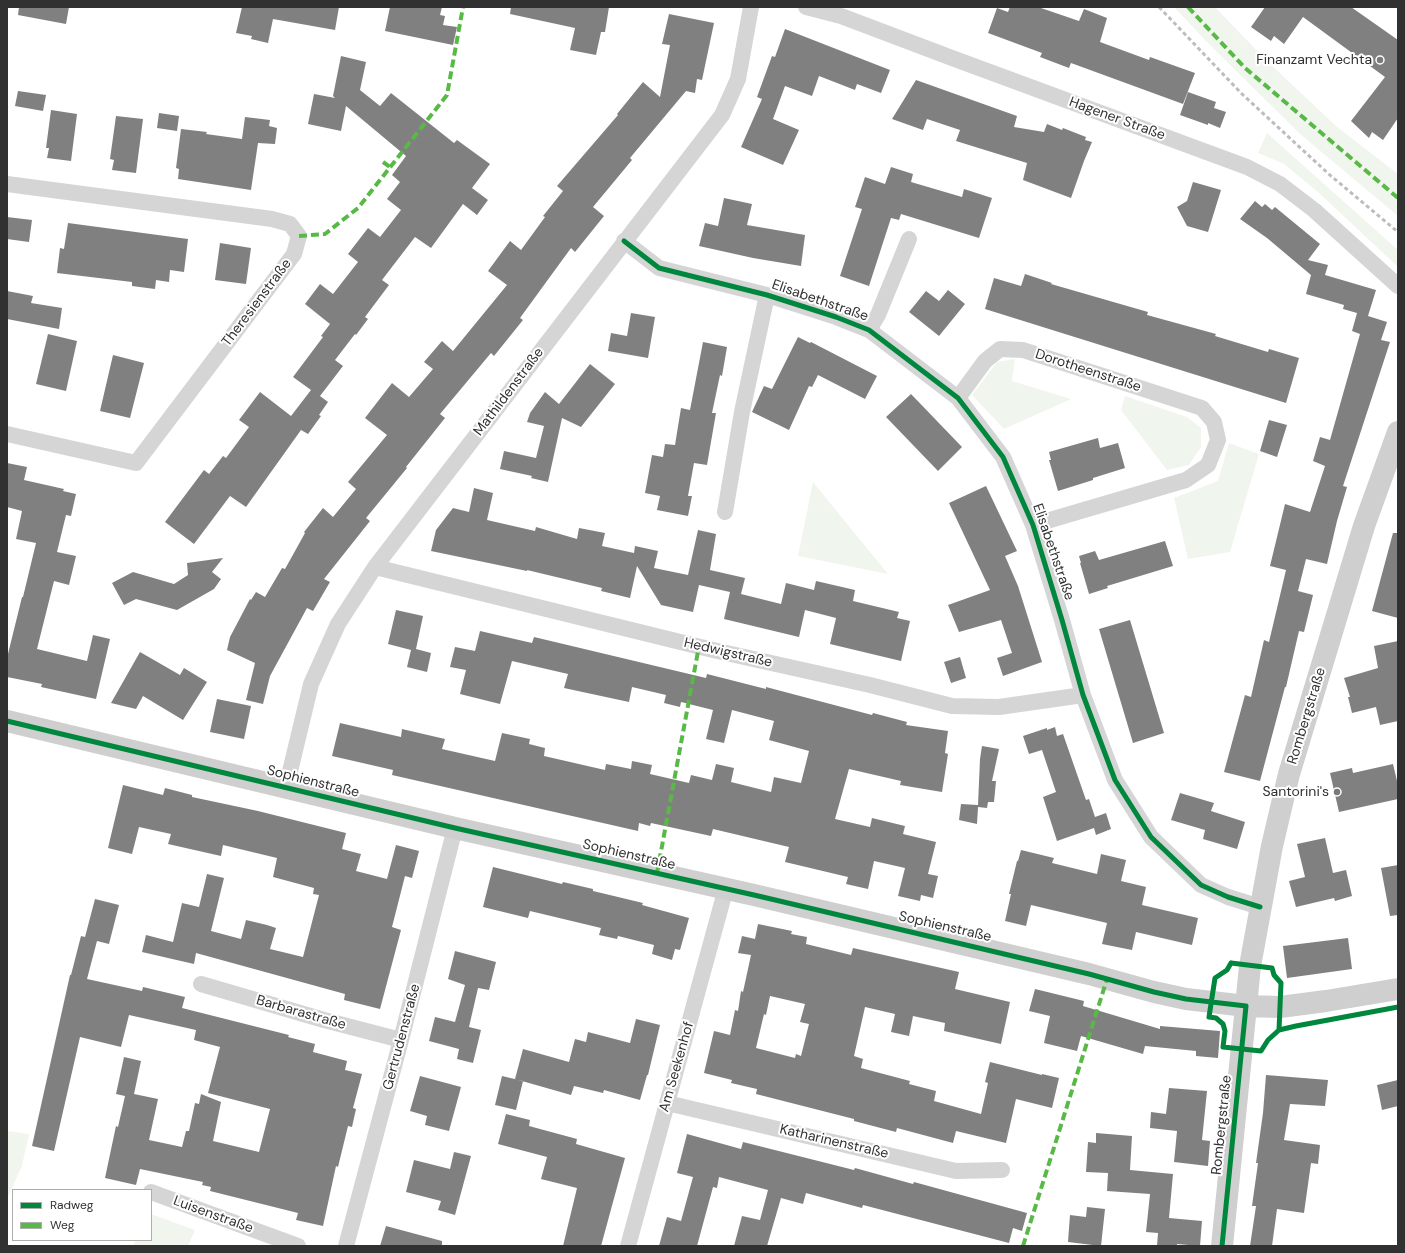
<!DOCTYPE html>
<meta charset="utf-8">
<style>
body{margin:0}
#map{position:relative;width:1405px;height:1253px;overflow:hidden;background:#fff;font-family:"DM Sans",sans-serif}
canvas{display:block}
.frame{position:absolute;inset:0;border:8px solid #313131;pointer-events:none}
.legend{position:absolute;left:12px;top:1189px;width:140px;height:52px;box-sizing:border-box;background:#fff;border:1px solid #adadad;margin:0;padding:5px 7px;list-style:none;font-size:12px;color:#313131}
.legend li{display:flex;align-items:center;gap:8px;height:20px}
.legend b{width:20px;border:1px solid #adadad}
</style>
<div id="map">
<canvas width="1405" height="1253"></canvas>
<div class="frame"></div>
<ul class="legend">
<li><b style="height:5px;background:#00873e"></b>Radweg</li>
<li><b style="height:5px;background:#58b947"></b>Weg</li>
</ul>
</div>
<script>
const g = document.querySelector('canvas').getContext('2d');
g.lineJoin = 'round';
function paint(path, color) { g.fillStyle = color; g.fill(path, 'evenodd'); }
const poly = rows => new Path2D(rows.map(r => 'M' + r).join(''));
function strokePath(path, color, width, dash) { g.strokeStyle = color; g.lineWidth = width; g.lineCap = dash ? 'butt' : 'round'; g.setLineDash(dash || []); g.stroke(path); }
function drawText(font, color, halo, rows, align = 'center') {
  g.font = font + ' "DM Sans",sans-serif'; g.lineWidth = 4; g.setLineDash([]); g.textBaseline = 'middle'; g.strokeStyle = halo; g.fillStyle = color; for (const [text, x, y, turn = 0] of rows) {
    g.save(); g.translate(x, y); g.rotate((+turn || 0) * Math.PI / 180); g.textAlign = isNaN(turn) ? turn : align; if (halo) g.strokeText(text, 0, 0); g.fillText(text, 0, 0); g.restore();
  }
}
const green = poly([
 [1174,7,1215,7,1266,60,1336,126,1398,174,1398,216,1300,134,1206,41],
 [1267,133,1398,250,1398,267,1319,193,1284,164,1258,153],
 [1015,359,1012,381,1071,399,1004,429,972,395,997,362],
 [1125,396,1187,417,1201,428,1201,447,1189,465,1167,470,1121,410],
 [1229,443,1259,454,1230,552,1188,559,1174,498,1218,481],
 [813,482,888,574,798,556],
 [7,1131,29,1134,22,1166,7,1199],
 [151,1214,195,1230,188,1246,133,1246,136,1240,151,1240]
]);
const building = poly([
 [19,7,69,7,66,24,18,15],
 [242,7,339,7,335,30,273,19,268,43,251,39,252,36,236,33],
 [390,7,442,7,440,15,445,16,443,25,457,27,453,45,385,31],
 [511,7,609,7,605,32,601,32,596,55,570,50,575,28,510,14],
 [1010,7,1038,7,1079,21,1084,9,1107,18,1100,42,1149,60,1150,57,1195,73,1183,104,1071,63,1069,68,1040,57,1042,53,988,33,997,8,1008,12],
 [1265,7,1351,7,1398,40,1398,118,1383,140,1372,132,1369,138,1351,121,1385,77,1303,17,1284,44,1274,36,1271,41,1251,27],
 [669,14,714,23,702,80,697,79,695,93,686,91,630,158,632,160,593,207,604,216,575,252,571,248,520,318,523,320,494,356,491,353,440,414,445,418,406,467,407,468,366,518,370,521,324,579,330,582,313,611,307,608,270,676,263,704,246,700,255,663,227,650,230,637,250,599,251,600,256,592,265,597,282,568,285,569,305,533,304,532,323,508,333,517,356,489,348,482,387,435,365,418,392,383,409,397,433,369,424,362,442,341,453,351,507,285,488,271,510,241,521,250,545,217,543,216,563,191,557,186,618,115,617,114,643,82,660,97,670,45,662,44],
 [785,29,890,70,881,93,857,84,855,90,819,76,812,96,785,86,773,119,799,130,783,165,741,147,762,99,757,97,772,56,775,57],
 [341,56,366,62,360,90,380,106,391,93,454,143,457,140,490,164,472,188,488,200,477,215,463,204,431,248,415,237,382,280,389,285,365,317,368,319,356,335,355,334,335,360,343,366,320,396,328,402,319,415,321,416,308,434,301,430,246,507,230,496,194,544,165,522,204,470,209,474,223,456,226,458,249,427,239,420,260,392,291,416,311,390,293,377,323,337,321,336,330,324,305,304,320,284,333,294,358,262,348,254,368,228,380,237,401,210,387,199,400,182,392,175,406,156,346,106,341,131,308,124,314,94,335,98,333,96],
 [916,80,1017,116,1014,127,1044,132,1047,124,1062,130,1063,128,1086,137,1085,140,1092,142,1084,161,1071,198,1023,180,1027,163,956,141,960,130,927,119,923,130,892,119],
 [18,91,46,95,43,111,15,106],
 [1188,92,1216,102,1214,108,1226,112,1220,128,1208,123,1208,125,1180,115],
 [51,110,77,114,71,161,47,158,49,148,46,148],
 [159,113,179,116,177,131,157,128],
 [116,116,143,119,136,173,112,170,114,160,110,159],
 [245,117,270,120,269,126,277,128,275,144,258,143,251,190,178,179,179,169,176,168,181,129,207,132,206,134,242,139],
 [891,167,913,174,911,182,962,197,964,189,992,198,979,238,901,214,899,220,891,218,869,286,840,276,862,209,855,207,865,177,885,184],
 [1193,182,1221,190,1208,232,1187,226,1177,207,1187,201],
 [724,198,752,204,747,225,805,235,801,266,753,258,699,246,705,223,718,226],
 [1255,201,1262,207,1265,204,1272,210,1275,207,1320,244,1308,260,1328,265,1325,275,1376,290,1368,316,1387,322,1381,340,1390,342,1343,486,1347,487,1337,521,1327,564,1306,559,1298,591,1313,595,1304,632,1299,631,1286,687,1285,687,1260,781,1224,772,1245,695,1251,697,1264,640,1269,642,1286,570,1270,566,1285,504,1310,512,1325,466,1313,461,1320,437,1330,440,1360,334,1352,331,1357,313,1343,309,1344,305,1306,294,1311,275,1267,238,1240,219],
 [7,217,32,220,29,242,7,239],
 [68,223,188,239,184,272,170,270,169,282,156,280,155,289,132,286,132,282,57,273,60,248,64,249],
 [220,243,251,248,246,284,215,280],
 [1025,274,1052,283,1051,284,1148,312,1147,315,1216,334,1215,336,1268,352,1269,349,1299,358,1286,403,985,309,994,278,1021,286],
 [948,290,965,304,939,336,909,312,926,291,939,301],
 [7,291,33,296,31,303,62,308,59,329,7,319],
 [631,313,655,317,648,358,608,351,611,333,627,336],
 [48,334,77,341,66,391,36,384],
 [798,337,810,343,811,342,877,376,865,399,818,375,812,387,809,386,789,430,752,412,764,386,772,389],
 [703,342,727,347,722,376,720,375,712,413,716,413,707,465,694,463,688,496,692,496,688,516,657,510,660,496,645,493,652,455,663,457,665,444,675,445,681,408,690,410],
 [113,355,144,363,130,418,100,411],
 [590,364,615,384,581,427,562,418,548,482,531,478,532,476,500,469,504,451,536,458,544,426,527,422,530,413,545,392,559,404],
 [911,394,962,447,938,471,886,417],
 [1269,420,1287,425,1277,457,1260,451],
 [1098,438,1100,448,1118,443,1125,468,1093,478,1093,480,1058,491,1049,460,1051,460,1049,452],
 [7,463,27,467,24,480,64,489,63,491,76,494,71,516,66,515,57,552,76,556,69,585,54,581,37,649,87,661,93,635,110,639,96,699,41,687,42,684,7,677,7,658,22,597,23,597,36,543,16,539,22,511,7,507],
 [986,486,1017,551,1005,556,1018,586,1042,662,1003,676,997,658,1012,653,1001,620,959,632,948,605,990,590,949,503],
 [474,488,493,493,487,520,535,531,536,527,577,539,579,528,605,533,602,546,634,553,635,546,658,551,654,568,688,575,698,530,716,534,710,570,745,578,741,594,781,604,786,583,814,590,816,581,855,590,853,601,899,612,897,618,910,621,901,661,830,644,836,618,805,610,799,637,724,619,730,592,699,585,693,612,661,605,637,566,630,598,601,591,602,588,527,570,527,571,431,551,436,530,453,508,469,512],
 [1393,533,1398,533,1398,618,1372,611],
 [1165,541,1173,566,1107,586,1108,588,1089,594,1080,563,1081,563,1079,556,1095,551,1099,560],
 [223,558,212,572,221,579,214,589,177,610,136,599,124,605,112,583,133,572,174,584,188,575,187,563],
 [396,610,423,616,416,649,431,653,427,672,407,667,411,650,388,644],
 [1130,620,1164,733,1133,743,1099,629],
 [480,631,532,643,534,637,706,678,707,674,766,689,766,687,872,715,873,713,907,722,906,725,948,731,945,753,948,754,942,792,900,785,901,781,849,769,835,819,870,827,872,818,905,826,903,834,936,842,928,874,938,876,933,898,921,895,920,901,898,896,905,868,874,861,868,889,846,884,848,877,785,862,789,847,713,829,711,836,651,823,650,826,639,823,638,831,392,775,393,770,332,756,340,723,401,737,402,729,445,739,442,749,495,761,502,733,530,739,529,744,545,748,544,756,605,770,606,764,631,769,632,761,652,765,650,774,689,783,691,775,712,780,716,764,734,768,731,782,771,792,774,777,801,783,809,751,769,740,774,721,732,710,724,743,706,739,713,710,681,702,680,707,664,703,666,695,632,687,629,702,564,688,568,674,512,661,500,704,460,694,466,670,450,667,455,647,475,651],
 [1398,641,1398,721,1380,725,1376,707,1352,713,1348,697,1350,697,1344,678,1378,668,1374,646],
 [140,652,180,675,184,668,207,682,183,720,143,696,136,709,111,703],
 [960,657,966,678,951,683,944,662],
 [217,699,251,706,244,739,210,732],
 [1055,727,1057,736,1063,734,1086,800,1089,799,1095,817,1106,813,1111,829,1096,835,1094,828,1057,841,1043,797,1056,792,1042,750,1029,754,1023,736,1047,728,1047,730],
 [982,746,999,749,992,781,996,781,994,802,988,802,987,808,978,807,977,824,959,820,961,804,978,805,980,759],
 [1393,764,1398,785,1398,799,1339,812,1330,773,1352,768,1353,773],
 [123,785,163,795,165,788,192,795,192,797,258,811,346,833,342,849,361,854,356,871,387,879,396,845,419,851,412,878,405,876,392,927,401,930,380,1009,344,1000,345,994,196,953,194,964,142,952,146,935,173,942,182,903,199,907,207,874,224,878,211,931,241,939,246,920,267,925,276,928,270,949,303,957,319,895,313,894,314,888,273,877,277,858,223,845,221,856,168,844,171,834,139,827,132,854,108,848],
 [1180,793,1214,803,1211,811,1245,822,1237,849,1203,839,1205,830,1171,820],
 [1325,838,1333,873,1346,870,1352,896,1335,901,1334,898,1296,907,1289,881,1305,877,1297,844],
 [1021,850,1054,858,1052,863,1097,874,1101,854,1126,860,1121,881,1146,887,1142,905,1198,918,1192,945,1136,932,1132,950,1102,944,1107,923,1031,905,1026,926,1005,921,1011,894,1009,894,1017,861,1018,861],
 [1398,865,1398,915,1390,916,1381,868],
 [493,867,562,884,563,882,593,889,593,891,643,903,642,905,689,918,680,950,675,949,672,960,652,954,654,945,618,936,617,939,599,935,601,928,530,911,528,918,483,907],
 [95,899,119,905,109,944,97,941,87,979,142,991,143,987,185,997,182,1008,289,1035,288,1037,315,1044,313,1052,347,1061,345,1070,362,1074,353,1108,356,1109,352,1127,348,1126,338,1167,336,1166,323,1226,296,1220,298,1213,210,1191,211,1187,202,1185,203,1182,140,1169,136,1185,105,1178,116,1126,118,1127,125,1096,116,1094,124,1057,141,1061,134,1094,158,1099,149,1140,182,1147,186,1131,189,1131,195,1103,199,1104,201,1094,221,1102,213,1141,259,1152,270,1109,208,1093,220,1047,194,1040,196,1030,129,1015,121,1047,80,1037,54,1151,32,1146,70,975,71,975,81,936,85,937],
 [758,924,792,931,791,934,807,937,806,944,851,955,853,948,959,972,955,989,1010,1002,1001,1044,944,1031,945,1023,913,1016,909,1036,891,1032,895,1014,865,1007,854,1056,863,1059,861,1068,910,1081,909,1084,936,1091,934,1101,981,1114,988,1083,985,1082,990,1062,1042,1075,1042,1074,1059,1078,1052,1108,1016,1099,1006,1143,956,1131,953,1143,897,1128,896,1132,854,1121,854,1119,756,1094,757,1089,731,1083,732,1080,704,1073,714,1031,730,1035,735,1010,738,1011,741,991,743,992,751,955,738,953,742,936,755,939],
 [770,996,805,1004,800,1022,809,1024,801,1056,796,1054,795,1058,756,1048,764,1014,766,1015],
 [1348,938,1352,969,1287,978,1283,946],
 [455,951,496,962,489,990,478,988,469,1027,481,1030,473,1063,457,1059,459,1049,429,1041,435,1017,455,1022,465,985,448,979],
 [1035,989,1084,1001,1083,1006,1160,1029,1160,1026,1220,1031,1218,1058,1196,1056,1196,1051,1145,1046,1143,1054,1081,1036,1077,1051,1044,1043,1050,1016,1029,1011],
 [636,1019,660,1025,648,1075,647,1075,640,1100,604,1090,603,1093,574,1086,571,1095,515,1079,523,1049,569,1062,575,1039,586,1042,588,1032,630,1043],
 [1266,1075,1328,1080,1325,1106,1290,1104,1284,1140,1320,1145,1318,1164,1311,1163,1304,1213,1277,1209,1272,1246,1250,1246,1256,1206,1252,1206,1258,1163,1256,1163,1263,1113],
 [420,1076,461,1087,449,1131,425,1125,427,1116,410,1111],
 [502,1076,523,1081,516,1110,495,1105],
 [1398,1080,1398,1106,1382,1110,1377,1085],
 [1169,1088,1207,1091,1202,1140,1210,1141,1208,1166,1174,1162,1177,1131,1150,1128,1151,1112,1166,1114],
 [506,1114,530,1120,529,1126,577,1139,576,1144,625,1158,601,1246,563,1246,577,1188,541,1179,547,1157,498,1144],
 [1096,1133,1132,1136,1130,1170,1173,1174,1169,1218,1202,1221,1200,1246,1177,1244,1177,1246,1157,1246,1158,1233,1146,1232,1150,1194,1107,1191,1108,1173,1086,1172,1088,1142,1096,1143],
 [687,1134,741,1149,743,1142,854,1170,855,1168,913,1184,914,1182,1027,1213,1022,1231,1013,1228,1009,1243,863,1205,862,1208,806,1193,803,1204,781,1198,767,1246,734,1246,742,1216,760,1220,768,1190,719,1177,717,1188,713,1187,697,1246,659,1246,667,1217,681,1221,693,1177,677,1173],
 [454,1152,471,1156,455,1215,438,1210,441,1201,406,1192,414,1160,450,1169],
 [1087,1207,1105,1209,1101,1246,1068,1242,1070,1215,1086,1217],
 [386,1226,442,1241,442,1246,380,1246]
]);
const street = poly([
 [806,7,841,16,952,58,1247,167,1280,184,1314,210,1398,286],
 [7,184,272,219,290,224,299,236,294,254,136,463,7,434],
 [624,241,659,268,767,295,836,317,869,330,958,398,1003,457,1033,525,1062,620,1083,695,1115,780,1151,837,1201,885,1228,897,1260,907],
 [869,330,878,315,909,239],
 [958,398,985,361,1000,349,1023,350,1202,408,1214,422,1218,440,1208,465,1186,480,1033,525],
 [725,512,742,412,767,295],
 [375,567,713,650,870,685,952,706,999,707,1083,695],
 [286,788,311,684,338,624,375,567,722,115,738,79,751,7],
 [201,984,324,1020,401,1040],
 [667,1103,956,1171,1002,1170],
 [151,1192,298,1246],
 [346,1246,401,1040,455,828],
 [628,1246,726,888]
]);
const secondary = poly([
 [7,721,455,828,754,895,1089,974,1154,992,1186,999,1246,1006,1280,1007,1326,1001,1398,989],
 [1222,1246,1250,966,1272,846,1289,774,1364,526,1398,432]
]);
const rail = poly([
 [1159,7,1242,94,1331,176,1398,232]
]);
const quiet = poly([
 [1188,7,1245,68,1398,198],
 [383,162,390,167],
 [299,236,325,234,358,208,447,95,463,7],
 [657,873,699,646],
 [1023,1246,1107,979]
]);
const cycleway = poly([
 [624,241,659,268,767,295,836,317,869,330,958,398,1003,457,1033,525,1062,620,1083,695,1115,780,1151,837,1201,885,1228,897,1260,907],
 [7,721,455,828,754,895,1089,974,1154,992,1186,999,1246,1006,1222,1246],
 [1231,963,1272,968,1274,975,1281,983,1279,1030,1268,1040,1261,1051,1223,1047,1225,1031,1223,1024,1216,1018,1209,1017,1215,978,1227,970,1231,963],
 [1279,1030,1296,1026,1398,1007]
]);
const markers = [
 [1380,60,4,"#797979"],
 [1337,792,4,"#797979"]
];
const poiNames = [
 ["Finanzamt Vechta",1372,60],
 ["Santorini's",1329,792]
];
const streetNames = [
 ["Hagener Straße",1117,119,20],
 ["Elisabethstraße",820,301,19],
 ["Theresienstraße",257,303,-53],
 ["Dorotheenstraße",1088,371,18],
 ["Mathildenstraße",509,392,-53],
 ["Elisabethstraße",1053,552,71],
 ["Hedwigstraße",728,653,13],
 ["Rombergstraße",1307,716,-73],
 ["Sophienstraße",313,782,14],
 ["Sophienstraße",629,855,13],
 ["Sophienstraße",945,927,13],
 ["Barbarastraße",301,1013,16],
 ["Gertrudenstraße",402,1037,-75],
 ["Am Seekenhof",677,1067,-74],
 ["Rombergstraße",1222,1125,-84],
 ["Katharinenstraße",834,1142,13],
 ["Luisenstraße",213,1215,20]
];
paint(green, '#f0f6ee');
paint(building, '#808080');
strokePath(street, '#d5d5d5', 16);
strokePath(secondary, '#cfcfcf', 22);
strokePath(rail, '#bdbdbd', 3, [4, 3]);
strokePath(quiet, '#58b947', 4, [8, 4]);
strokePath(cycleway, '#00873e', 5);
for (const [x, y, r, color] of markers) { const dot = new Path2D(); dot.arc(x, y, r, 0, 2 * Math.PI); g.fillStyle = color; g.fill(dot); strokePath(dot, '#fff', 1.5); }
drawText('14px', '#313131', '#fff', poiNames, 'right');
drawText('14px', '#313131', '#fff', streetNames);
</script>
